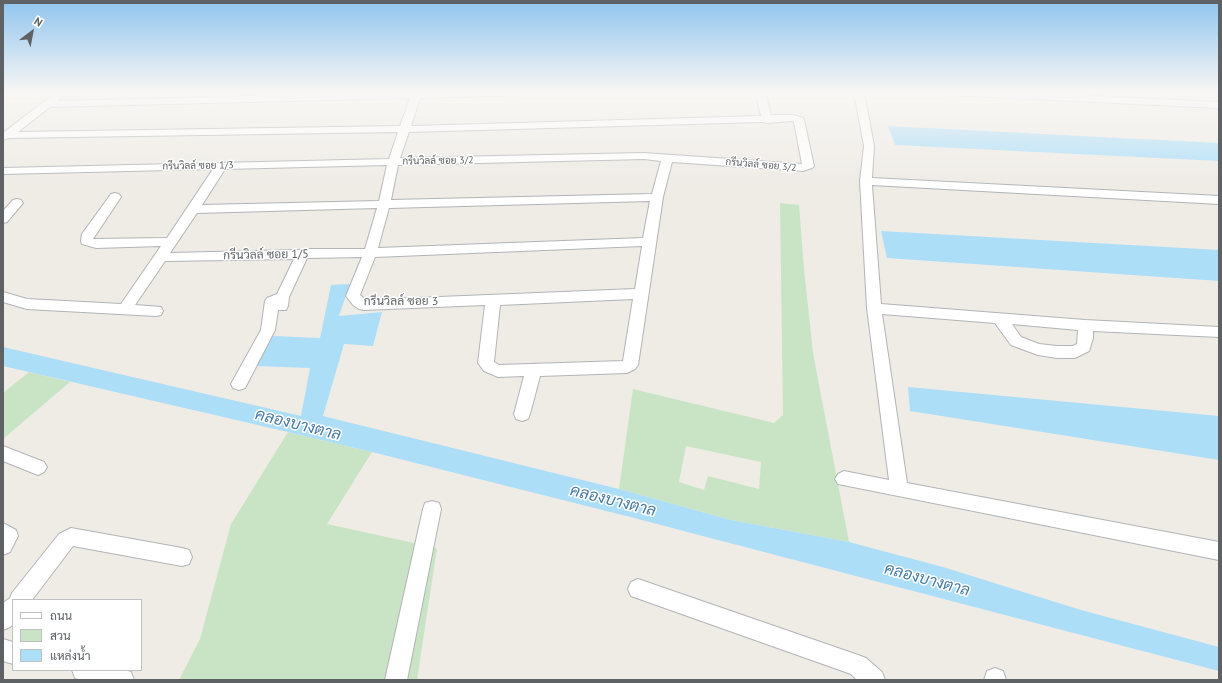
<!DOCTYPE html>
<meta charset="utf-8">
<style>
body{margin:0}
#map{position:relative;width:1222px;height:683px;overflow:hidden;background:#efece6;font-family:"PT Sans",Sarabun,sans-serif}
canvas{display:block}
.frame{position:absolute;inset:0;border:4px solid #5e6265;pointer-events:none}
.legend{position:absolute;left:12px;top:599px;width:130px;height:72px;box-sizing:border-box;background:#fff;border:1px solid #bfc0c1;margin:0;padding:5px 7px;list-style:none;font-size:12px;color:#5e6265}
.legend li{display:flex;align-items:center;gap:8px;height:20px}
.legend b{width:20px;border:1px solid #bfc0c1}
.north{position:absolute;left:12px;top:12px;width:40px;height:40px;-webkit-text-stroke:3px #fff;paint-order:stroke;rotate:32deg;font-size:11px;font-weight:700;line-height:16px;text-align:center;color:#5e6265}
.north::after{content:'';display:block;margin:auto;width:14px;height:18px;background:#5e6265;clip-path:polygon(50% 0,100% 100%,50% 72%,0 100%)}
</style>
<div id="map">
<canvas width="1222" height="683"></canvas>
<div class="frame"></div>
<ul class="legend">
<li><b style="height:5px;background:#fff"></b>ถนน</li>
<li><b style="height:11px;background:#c8e4c5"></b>สวน</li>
<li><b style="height:11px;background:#addef8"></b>แหล่งน้ำ</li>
</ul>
<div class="north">N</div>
</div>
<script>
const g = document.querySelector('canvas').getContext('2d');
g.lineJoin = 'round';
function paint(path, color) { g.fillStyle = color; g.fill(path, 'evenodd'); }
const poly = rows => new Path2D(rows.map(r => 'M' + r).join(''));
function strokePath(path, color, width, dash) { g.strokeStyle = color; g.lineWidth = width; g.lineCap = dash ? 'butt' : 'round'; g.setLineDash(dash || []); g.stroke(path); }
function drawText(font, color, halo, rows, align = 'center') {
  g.font = font + ' "PT Sans",Sarabun,sans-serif'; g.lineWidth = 3; g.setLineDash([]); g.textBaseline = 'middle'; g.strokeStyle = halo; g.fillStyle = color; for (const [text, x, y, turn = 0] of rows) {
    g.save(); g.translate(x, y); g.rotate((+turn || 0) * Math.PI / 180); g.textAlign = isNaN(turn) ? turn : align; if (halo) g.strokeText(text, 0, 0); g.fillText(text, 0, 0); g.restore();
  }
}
const green = poly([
 [780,203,799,205,804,269,813,353,849,542,731,520,619,489,633,389,774,423,783,415],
 [686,446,761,462,759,489,708,476,704,490,679,482],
 [29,372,70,382,3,439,3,393],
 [288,432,372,452,327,524,437,548,417,680,179,680,200,639,231,524]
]);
const water = poly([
 [888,126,1219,143,1219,161,895,145],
 [881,231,1219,250,1219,281,887,258],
 [350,284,339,316,382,312,373,346,344,344,323,416,619,489,731,520,849,542,943,567,1081,610,1219,647,1219,671,634,518,372,452,288,432,3,366,3,347,301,416,310,368,255,366,273,336,320,338,331,285],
 [908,387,1219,416,1219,460,910,411]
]);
const minor = poly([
 [56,92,68,92,58,101,399,92,531,92,526,95,420,98,411,126,761,116,755,92,765,92,771,115,793,115,803,118,804,120,814,166,812,168,803,171,672,162,663,197,638,365,635,369,627,373,540,376,530,414,528,419,522,421,516,419,514,414,524,376,498,377,484,371,478,363,485,305,364,310,359,309,353,305,346,296,362,257,307,258,289,297,288,306,286,310,278,310,275,330,245,388,239,390,233,388,231,384,261,330,265,301,267,298,277,294,294,259,165,261,135,305,161,307,163,311,161,315,156,316,27,309,3,302,3,292,27,299,121,304,161,246,96,248,82,244,81,241,82,234,111,194,115,193,119,194,121,197,93,239,167,238,213,169,3,174,3,168,389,159,398,132,9,138,3,140,3,133,56,92],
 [410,98,400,126,18,132,50,107,410,98],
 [792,121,794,122,802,164,644,153,400,158,409,132,763,122,767,123,792,121],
 [644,159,661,161,652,194,391,200,398,165,644,159],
 [387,165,379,201,202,205,225,169,387,165],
 [650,201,643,238,378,248,389,208,650,201],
 [377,208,365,249,303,249,298,250,170,253,197,213,377,208],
 [642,246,635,289,366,300,360,295,375,257,642,246],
 [633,299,623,361,499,365,494,362,500,305,633,299],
 [854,92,864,92,874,146,872,178,1219,196,1219,204,872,185,881,304,1085,320,1219,327,1219,337,1093,331,1093,338,1089,351,1075,358,1057,358,1038,355,1011,345,995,323,882,314,907,483,1219,542,1219,560,838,484,835,479,838,474,844,471,889,480,867,308,860,181,864,146,854,92],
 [1012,324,1078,330,1077,344,1073,346,1057,346,1039,344,1021,337,1012,324],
 [942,92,1014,92,1219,102,1219,108,947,95,942,92],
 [17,199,21,200,23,203,7,222,3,223,3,211,13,200,17,199],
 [3,446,44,462,47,467,44,472,38,475,3,461,3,446],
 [432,501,439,503,441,509,407,680,385,680,423,509,425,503,432,501],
 [3,523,16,530,18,536,10,552,3,555,3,523],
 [71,528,182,548,189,550,192,557,189,564,182,566,73,546,32,600,13,600,13,624,10,627,3,630,3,603,10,598,12,593,59,534,71,528],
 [638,579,858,655,866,658,882,672,885,680,857,680,851,674,631,596,628,589,631,582,638,579],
 [3,639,13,642,13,664,3,661,3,639],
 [995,668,1003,671,1006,680,984,680,987,671,995,668],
 [72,670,125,670,131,672,134,680,81,680,75,678,72,670]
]);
const farStreetnames = [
 ["กรีนวิลล์ ซอย 3/2",438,161,-1],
 ["กรีนวิลล์ ซอย 3/2",761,165,5],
 ["กรีนวิลล์ ซอย 1/3",198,166,-1]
];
const streetNames = [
 ["กรีนวิลล์ ซอย 1/5",266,255,-1],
 ["กรีนวิลล์ ซอย 3",401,302]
];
const nearWaternames = [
 ["คลองบางตาล",298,425,14],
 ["คลองบางตาล",613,501,14],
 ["คลองบางตาล",927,580,15]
];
paint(green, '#c8e4c5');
paint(water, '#addef8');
strokePath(minor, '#b1b4b7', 2);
paint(minor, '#fff');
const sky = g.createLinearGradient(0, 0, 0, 188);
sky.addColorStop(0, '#90c5ee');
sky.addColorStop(0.49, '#f8f6f4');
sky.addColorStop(1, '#f8f6f400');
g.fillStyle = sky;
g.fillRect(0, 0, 1222, 188);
drawText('10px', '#5e6265', '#fff', farStreetnames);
drawText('12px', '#5e6265', '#fff', streetNames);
drawText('italic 16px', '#477ba2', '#fff', nearWaternames);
</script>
